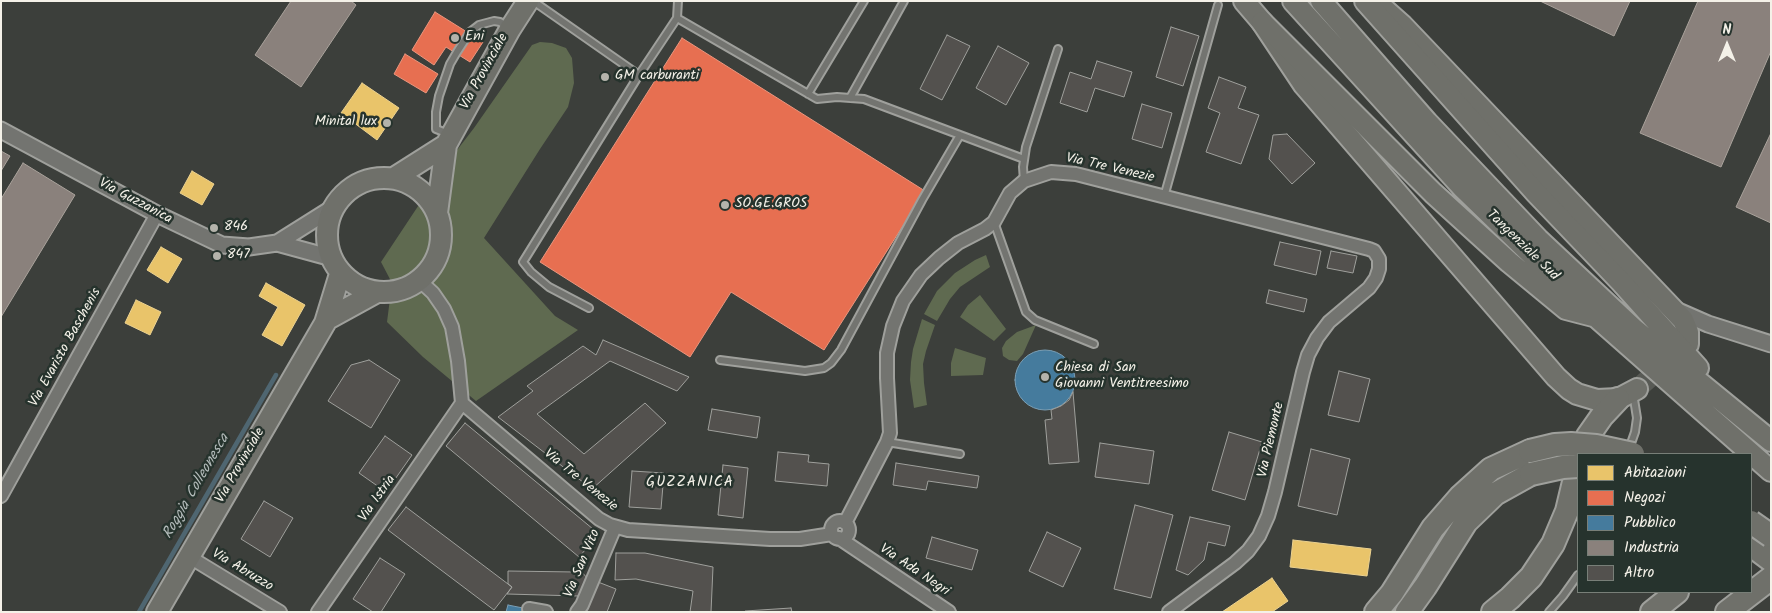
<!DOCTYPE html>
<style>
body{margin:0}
#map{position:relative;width:1772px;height:613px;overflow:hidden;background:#3c3f3b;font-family:Kalam,sans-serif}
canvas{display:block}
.frame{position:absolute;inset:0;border:2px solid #f4f1e8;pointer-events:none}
.legend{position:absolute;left:1577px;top:453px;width:175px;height:140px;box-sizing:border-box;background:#26332d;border:1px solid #787f78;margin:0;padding:6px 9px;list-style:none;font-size:15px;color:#f4f1e8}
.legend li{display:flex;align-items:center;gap:10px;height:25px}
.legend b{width:25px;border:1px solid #787f78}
.north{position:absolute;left:1702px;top:20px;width:50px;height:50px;-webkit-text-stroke:4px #26332d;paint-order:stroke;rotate:0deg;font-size:14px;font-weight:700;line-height:20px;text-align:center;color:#f4f1e8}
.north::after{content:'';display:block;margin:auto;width:18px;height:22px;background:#f4f1e8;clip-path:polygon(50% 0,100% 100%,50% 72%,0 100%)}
</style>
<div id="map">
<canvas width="1772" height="613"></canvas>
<div class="frame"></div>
<ul class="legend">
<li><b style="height:14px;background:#e9c46a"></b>Abitazioni</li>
<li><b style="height:14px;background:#e76f51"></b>Negozi</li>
<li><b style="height:14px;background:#457b9d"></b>Pubblico</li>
<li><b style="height:14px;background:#8a817c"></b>Industria</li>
<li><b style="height:14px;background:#53514e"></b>Altro</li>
</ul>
<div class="north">N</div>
</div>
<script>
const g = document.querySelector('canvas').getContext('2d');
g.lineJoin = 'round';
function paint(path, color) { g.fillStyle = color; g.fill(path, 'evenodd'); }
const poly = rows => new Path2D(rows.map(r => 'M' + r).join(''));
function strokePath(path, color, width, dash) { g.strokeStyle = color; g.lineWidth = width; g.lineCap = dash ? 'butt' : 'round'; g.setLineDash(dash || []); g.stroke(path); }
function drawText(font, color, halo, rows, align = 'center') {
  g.font = font + ' Kalam,sans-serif'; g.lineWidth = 5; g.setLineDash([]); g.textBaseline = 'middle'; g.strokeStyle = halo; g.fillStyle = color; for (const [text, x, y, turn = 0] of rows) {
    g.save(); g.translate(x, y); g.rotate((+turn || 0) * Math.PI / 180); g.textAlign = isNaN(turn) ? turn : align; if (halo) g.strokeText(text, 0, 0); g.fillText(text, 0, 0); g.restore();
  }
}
const green = poly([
 [540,42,552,43,566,48,572,58,574,83,568,107,540,149,484,238,555,316,578,330,476,401,423,357,387,322,392,283,381,262,444,167,474,128,532,45],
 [986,255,990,267,960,287,950,299,937,321,924,314,937,291,955,273,975,260],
 [980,295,1006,329,994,341,960,317,968,305],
 [922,319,935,325,926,351,923,364,924,383,927,405,914,408,910,380,911,362,913,349],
 [1036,325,1023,354,1017,361,1009,360,1003,356,1002,348,1006,341,1017,332],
 [955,348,986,358,983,375,951,376,951,363]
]);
const homes = poly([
 [362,83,399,108,377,140,341,113,362,83],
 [192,171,214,184,202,205,180,193,192,171],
 [161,247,182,259,168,283,147,270,161,247],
 [266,283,305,305,282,346,262,335,278,307,259,296,266,283],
 [136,300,161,312,150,335,125,323,136,300],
 [1293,540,1371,549,1367,576,1290,567,1293,540],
 [1272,578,1288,601,1272,612,1222,612,1272,578]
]);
const shops = poly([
 [435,12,483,42,470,62,446,47,434,65,412,50,435,12],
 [682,38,925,191,824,350,731,292,690,357,540,262,682,38],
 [405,54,438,74,426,93,394,74,405,54]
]);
const public = poly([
 '1015 380a30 30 0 1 1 60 0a30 30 0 1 1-60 0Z',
 [508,605,523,608,522,612,506,612,508,605]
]);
const industry = poly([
 [291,1,351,1,356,5,301,87,255,55,291,1],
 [1540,1,1630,1,1614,36,1540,1],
 [1698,1,1771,1,1771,51,1721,167,1640,133,1698,1],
 [1771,133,1771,223,1736,207,1771,133],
 [1,151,10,156,1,171,1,151],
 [23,163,75,195,1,317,1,199,23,163]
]);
const stream = poly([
 [139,612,276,375]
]);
const building = poly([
 [1171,27,1199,36,1183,86,1156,77,1171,27],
 [947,35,970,46,942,100,920,89,947,35],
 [998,46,1029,63,1006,105,976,88,998,46],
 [1097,61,1132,72,1124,97,1095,88,1087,112,1060,103,1070,72,1091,79,1097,61],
 [1219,77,1246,87,1238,108,1259,115,1241,164,1206,152,1220,113,1208,108,1219,77],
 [1142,104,1172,113,1162,148,1132,139,1142,104],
 [1287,134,1315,163,1292,184,1269,159,1273,135,1287,134],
 [1280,242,1321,251,1316,275,1274,265,1280,242],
 [1331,251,1357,256,1353,273,1327,268,1331,251],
 [1269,290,1307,299,1304,312,1266,303,1269,290],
 [603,340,689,377,677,391,610,361,537,414,584,454,645,403,666,423,592,489,498,417,533,391,527,386,583,346,596,355,603,340],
 [369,360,400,380,371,428,328,401,351,365,369,360],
 [1339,371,1370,379,1359,422,1328,415,1339,371],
 [1073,392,1079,462,1049,464,1045,420,1052,419,1051,410,1061,406,1069,400,1073,392],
 [712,409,760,417,757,438,708,430,712,409],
 [465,423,599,534,579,557,446,446,465,423],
 [1229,432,1262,442,1245,500,1212,490,1229,432],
 [385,436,412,455,386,492,359,473,385,436],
 [1100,443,1154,451,1149,484,1095,477,1100,443],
 [1311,449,1350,459,1337,515,1298,506,1311,449],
 [778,452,809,455,808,462,829,464,827,486,775,481,778,452],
 [896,463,979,476,977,488,928,481,926,490,893,485,896,463],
 [723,465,748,468,743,518,718,515,723,465],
 [632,471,664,473,661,509,629,507,632,471],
 [264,501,293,518,270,557,241,539,264,501],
 [1135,505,1173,515,1151,598,1114,589,1135,505],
 [406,507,512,587,494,610,388,530,406,507],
 [1190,517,1230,526,1225,546,1208,542,1204,560,1188,575,1176,570,1190,517],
 [1047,532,1081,548,1063,587,1029,571,1047,532],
 [932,537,978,550,972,570,926,558,932,537],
 [616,553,645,553,713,567,711,612,690,612,693,591,636,579,615,580,616,553],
 [380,558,405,574,381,612,373,612,353,599,380,558],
 [579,569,589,580,578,596,507,594,512,587,508,584,508,571,575,572,579,569],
 [598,582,616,589,607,612,585,612,598,582],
 [791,608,792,612,745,612,745,611,791,608]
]);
const primaryTunnel = poly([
 [1637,389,1670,360]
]);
const service = poly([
 [533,1,639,75,523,262,531,272,549,287,589,308],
 [677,18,678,1],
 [639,75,677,18,817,99,837,97,864,99,1024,159],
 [808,94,864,1],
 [850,98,904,1],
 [449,134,436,129,436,112,439,96,450,64,457,52,470,32,479,25,494,21,500,22,509,28],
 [1024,181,1023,167,1026,147,1058,49],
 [1164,197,1218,5],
 [994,222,1026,312,1035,320,1094,344],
 [720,360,805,371,824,368,831,363,841,350,922,200,960,135],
 [887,442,960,454],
 [1629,449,1635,432,1637,418,1633,393],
 [1549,612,1563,596,1578,575]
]);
const minor = poly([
 [419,280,433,293,444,309,452,327,458,361,462,403,599,519,610,525,628,530,770,539,800,539,832,534],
 [1,496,157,214],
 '831 530a9 9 0 1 1 18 0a9 9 0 1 1-18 0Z',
 [845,523,887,442,890,433,887,378,887,353,893,326,903,301,921,275,939,258,958,243,985,229,994,222,1010,193,1024,181,1051,172,1076,174,1369,249,1374,251,1379,259,1379,269,1376,278,1369,288,1329,322,1317,338,1308,355,1303,372,1275,492,1268,516,1259,536,1248,551,1235,563,1169,612],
 [839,538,949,612],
 [188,556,280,612],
 [529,609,546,612],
 [318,612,462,403],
 [577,612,582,605,615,527]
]);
const tertiary = poly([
 [1,130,157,214,222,245,249,247,277,243,332,258],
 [277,243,331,209],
 [1676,310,1708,324,1771,344]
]);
const primary = poly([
 [1244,1,1262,22,1304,85,1556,377,1569,389,1577,394,1597,400,1618,399,1637,389],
 [1375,1,1402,25,1683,320,1688,332,1688,344],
 '327 235a57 57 0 1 1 114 0a57 57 0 1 1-114 0Z',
 [394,178,446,145],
 [437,213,446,145,510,29,528,1],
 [326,320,377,292],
 [157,612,325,323,340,274]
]);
const trunk = poly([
 [1293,1,1462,187,1595,316,1771,471],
 [1321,1,1427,122,1538,239,1634,329,1771,441],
 [1365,1,1536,193,1621,282,1698,368],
 [1262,22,1433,193,1509,262,1566,309,1593,316]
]);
const motorway = poly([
 [1581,454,1588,436,1602,416,1618,399],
 [1751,545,1771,560],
 [1376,612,1392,593,1433,528,1460,497,1491,469,1530,451],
 [1407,612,1425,587,1466,522,1495,494,1531,474],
 [1493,612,1510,598,1531,577,1553,544,1567,511,1578,465],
 [1652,612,1677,592],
 [1727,612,1771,578]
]);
const motorwayBridge = poly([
 [1530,451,1555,445,1571,444,1596,446,1633,454],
 [1531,474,1563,467,1578,466],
 [1751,522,1771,536]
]);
const markers = [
 [455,38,5,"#b4b3ab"],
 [605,77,5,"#b4b3ab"],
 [387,123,5,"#b4b3ab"],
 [725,205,5,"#b4b3ab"],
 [214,228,5,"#b4b3ab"],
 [217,256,5,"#b4b3ab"],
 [1045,377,5,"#b4b3ab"]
];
const poiNames = [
 ["Eni",465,38],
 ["GM carburanti",615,77],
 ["Minital lux",377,123,"right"],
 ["SO.GE.GROS",735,205],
 ["846",224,228],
 ["847",227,256],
 ["Chiesa di San",1055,369],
 ["Giovanni Ventitreesimo",1055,385]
];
const streetNames = [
 ["Via Provinciale",485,72,-61],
 ["Via Tre Venezie",1110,169,13],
 ["Via Guzzanica",135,202,28],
 ["Tangenziale Sud",1522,246,44],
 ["Via Evaristo Baschenis",66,348,-61],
 ["Via Piemonte",1272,440,-77],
 ["Via Provinciale",241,466,-60],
 ["Via Tre Venezie",580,481,39],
 ["Via Istria",378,499,-55],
 ["Via San Vito",583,564,-67],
 ["Via Abruzzo",242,571,31],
 ["Via Ada Negri",914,571,34]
];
const neighbourhoodNames = [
 ["GUZZANICA",690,483]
];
const waterNames = [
 ["Roggia Colleonesca",197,487,-60]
];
paint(green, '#5f6a50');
paint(homes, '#e9c46a');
strokePath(homes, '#ecd290', 1);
paint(shops, '#e76f51');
strokePath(shops, '#eb967e', 1);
paint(public, '#457b9d');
strokePath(public, '#7a9eb4', 1);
paint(industry, '#8a817c');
strokePath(industry, '#aaa39c', 1);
strokePath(stream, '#4f6671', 4.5);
paint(building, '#53514e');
strokePath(building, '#9fa09c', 1);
strokePath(primaryTunnel, '#585a55', 20, [20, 10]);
strokePath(service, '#9fa09c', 10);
strokePath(minor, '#9fa09c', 16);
strokePath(tertiary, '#9fa09c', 19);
strokePath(primary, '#9fa09c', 24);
strokePath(trunk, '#9fa09c', 24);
strokePath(motorway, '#9fa09c', 26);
strokePath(service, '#737470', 6);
strokePath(minor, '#737470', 12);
strokePath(tertiary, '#737470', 15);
strokePath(primary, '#6f706a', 20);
strokePath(trunk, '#6f706a', 20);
strokePath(motorway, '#6f706a', 22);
strokePath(motorwayBridge, '#9fa09c', 26, []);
strokePath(motorwayBridge, '#6f706a', 22);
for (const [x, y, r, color] of markers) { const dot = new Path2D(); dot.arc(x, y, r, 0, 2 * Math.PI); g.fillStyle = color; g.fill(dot); strokePath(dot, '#26332d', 2); }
drawText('14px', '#f4f1e8', '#26332d', poiNames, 'left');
drawText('14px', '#f4f1e8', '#26332d', streetNames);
g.letterSpacing = '1px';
drawText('15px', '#f4f1e8', '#26332d', neighbourhoodNames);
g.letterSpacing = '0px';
drawText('italic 15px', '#b3bbba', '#26332d', waterNames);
</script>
